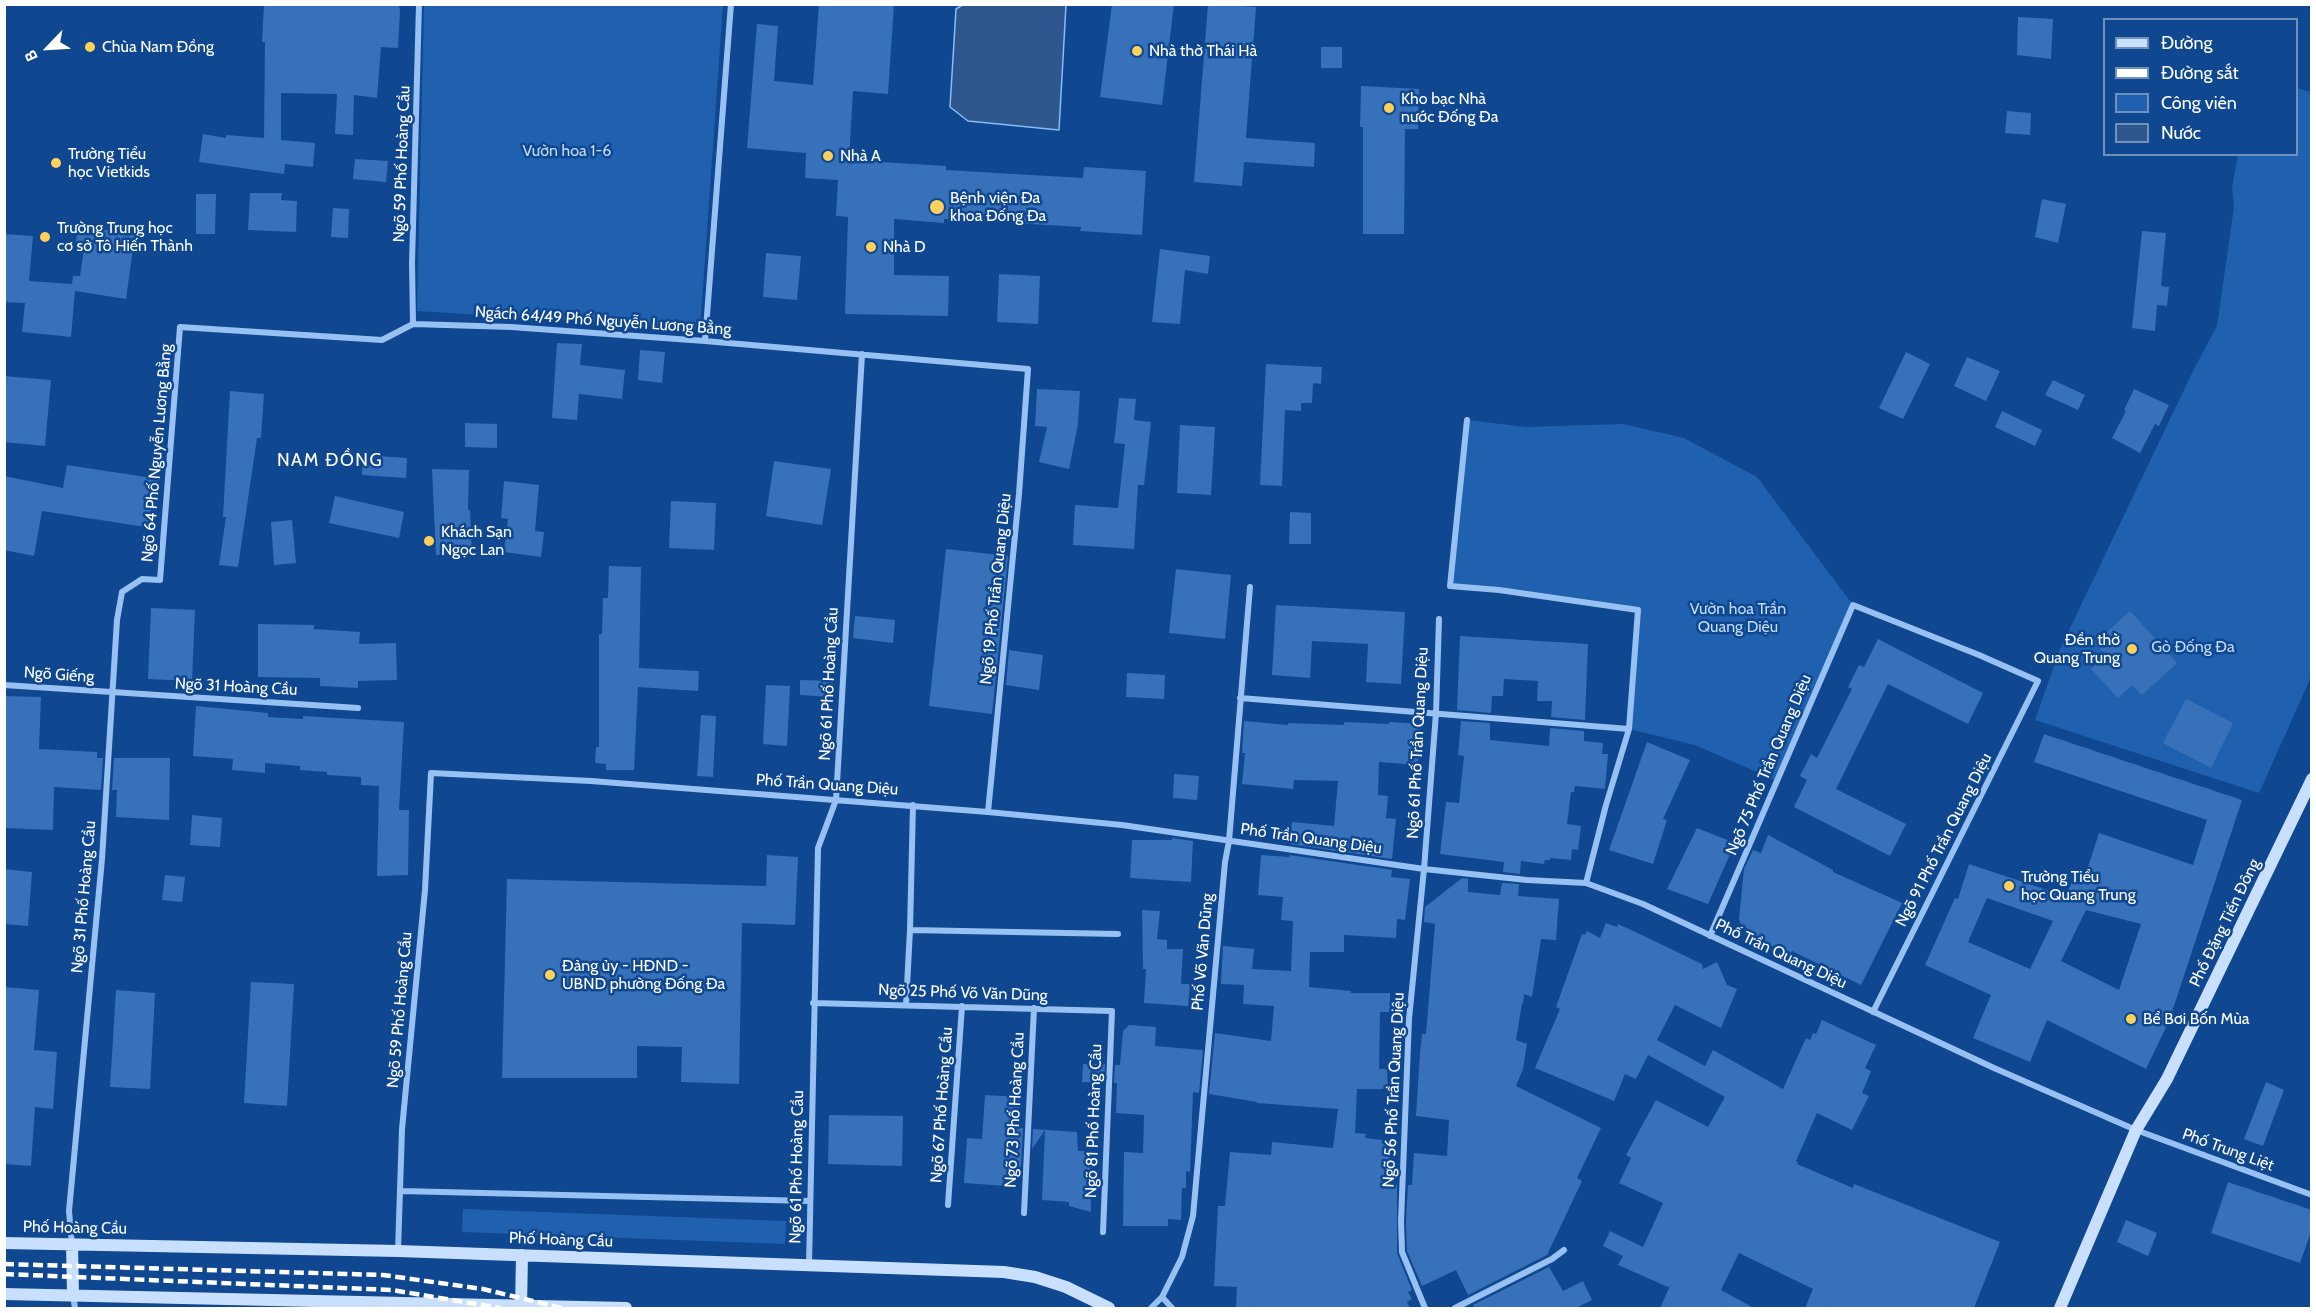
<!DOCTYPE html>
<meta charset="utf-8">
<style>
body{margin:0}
#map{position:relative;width:2316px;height:1313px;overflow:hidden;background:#0f4790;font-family:Cabin,sans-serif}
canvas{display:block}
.frame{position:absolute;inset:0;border:6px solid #fff;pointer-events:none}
.legend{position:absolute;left:2103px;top:18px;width:195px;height:138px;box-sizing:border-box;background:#0f4790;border:2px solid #6f91bc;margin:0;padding:8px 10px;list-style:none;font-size:18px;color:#fff}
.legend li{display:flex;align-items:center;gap:12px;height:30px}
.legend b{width:30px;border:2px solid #6f91bc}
.north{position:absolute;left:18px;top:18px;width:60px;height:60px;-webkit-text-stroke:4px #0f4790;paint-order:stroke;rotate:245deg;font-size:16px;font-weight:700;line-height:24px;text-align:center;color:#fff}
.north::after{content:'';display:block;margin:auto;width:21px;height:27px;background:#fff;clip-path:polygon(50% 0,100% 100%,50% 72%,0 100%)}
</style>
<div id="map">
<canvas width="2316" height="1313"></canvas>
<div class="frame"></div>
<ul class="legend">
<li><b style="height:8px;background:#c8dffd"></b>Đường</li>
<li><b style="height:8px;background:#fff"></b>Đường sắt</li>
<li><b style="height:16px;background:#2061af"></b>Công viên</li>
<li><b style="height:16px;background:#2e578e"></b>Nước</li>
</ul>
<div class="north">B</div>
</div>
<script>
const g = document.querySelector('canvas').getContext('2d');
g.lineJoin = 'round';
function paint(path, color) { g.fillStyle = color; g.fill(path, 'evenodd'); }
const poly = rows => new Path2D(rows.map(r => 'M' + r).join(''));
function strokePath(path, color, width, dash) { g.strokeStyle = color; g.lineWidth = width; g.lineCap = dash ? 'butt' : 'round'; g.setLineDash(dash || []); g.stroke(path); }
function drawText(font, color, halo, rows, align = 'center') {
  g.font = font + ' Cabin,sans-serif'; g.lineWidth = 5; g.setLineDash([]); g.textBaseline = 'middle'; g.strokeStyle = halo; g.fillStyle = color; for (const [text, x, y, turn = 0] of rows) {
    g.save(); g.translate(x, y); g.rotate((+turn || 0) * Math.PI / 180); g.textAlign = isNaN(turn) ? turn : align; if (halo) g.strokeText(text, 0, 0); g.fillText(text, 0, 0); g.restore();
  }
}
const green = poly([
 [424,5,723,5,700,329,417,311],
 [2297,88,2311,92,2311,677,2259,793,2035,720,2060,649,2194,369,2217,326,2234,207,2232,188,2238,155,2296,154],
 [1467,420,1526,427,1623,424,1684,438,1757,477,1853,605,1777,781,1695,745,1629,729,1637,610,1450,586],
 [463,1209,786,1221,785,1244,462,1232]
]);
const water = poly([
 [964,4,1066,5,1059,130,968,121,950,107,956,9,964,4]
]);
const building = poly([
 [264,4,399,4,400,12,398,48,381,47,377,98,354,95,353,135,335,134,337,94,281,93,281,140,315,143,313,167,285,164,284,174,199,162,203,134,226,138,226,135,264,138,265,42,262,42],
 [819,4,894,4,888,94,853,91,849,160,946,166,946,170,1083,178,1084,167,1146,171,1142,235,1080,231,1081,227,944,219,944,223,894,219,894,275,949,276,948,316,845,314,848,217,836,216,838,180,805,178,806,153,747,148,757,24,778,26,774,81,813,85],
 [1112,4,1174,4,1162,105,1100,97],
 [1208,4,1256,7,1246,138,1315,143,1314,167,1244,162,1242,186,1194,182],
 [2018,17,2053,19,2051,59,2017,55],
 [1321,47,1342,47,1342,68,1321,68],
 [1361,86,1419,89,1418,129,1405,129,1404,234,1363,234,1363,127,1360,127],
 [2007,111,2031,113,2030,135,2005,133],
 [355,159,388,161,386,182,353,179],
 [250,193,282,193,281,200,297,201,296,232,248,230],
 [196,194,216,194,215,234,196,234],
 [2042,199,2066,204,2058,243,2035,237],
 [333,208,349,209,348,238,331,237],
 [78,226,135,234,126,299,75,291,71,337,22,332,25,303,4,302,4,234,33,236,29,281,72,284,73,276,80,276,85,243,76,242],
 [2142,231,2166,233,2161,286,2169,287,2167,306,2157,305,2155,331,2132,328],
 [1160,249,1210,256,1208,274,1185,270,1180,324,1152,322],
 [766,253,801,256,797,300,763,297],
 [999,274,1040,276,1038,324,997,322],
 [557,343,582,344,580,365,625,370,622,399,579,394,577,420,552,418],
 [640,350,665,352,662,383,638,380],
 [1906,352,1930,364,1903,419,1879,408],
 [1967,357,2000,371,1986,401,1954,386],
 [1266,364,1322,367,1321,384,1313,383,1312,403,1301,403,1301,411,1285,410,1282,486,1260,485],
 [4,376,51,380,45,446,4,442],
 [2053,380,2085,395,2078,410,2045,395],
 [1037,389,1080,391,1078,424,1069,469,1039,462,1047,427,1035,426],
 [2134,389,2169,405,2159,426,2155,424,2140,453,2112,438,2126,411,2124,410],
 [230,391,264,394,261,438,257,438,238,567,219,565,226,517,223,517],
 [1119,398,1136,399,1134,420,1151,422,1144,485,1138,485,1134,549,1073,545,1075,505,1118,508,1125,444,1114,443],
 [2002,411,2042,430,2035,446,1995,427],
 [465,423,497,424,497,448,465,447],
 [1180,425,1215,427,1211,495,1177,493],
 [363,455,407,458,406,478,362,475],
 [774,461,831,469,822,525,766,516],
 [67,465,159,479,152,528,42,511,34,556,4,550,4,476,63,488],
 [432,469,469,470,468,510,470,510,472,554,436,555],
 [504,481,539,485,535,531,544,532,541,557,504,552,508,519,501,518],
 [335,496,404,512,399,538,329,523],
 [671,501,716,503,714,550,669,548],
 [1290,512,1311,513,1311,544,1289,544],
 [292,520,296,563,274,565,271,522],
 [946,549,1008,556,992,714,929,706],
 [609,566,641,567,639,668,699,671,698,691,638,687,634,770,606,770,606,764,595,763,596,747,599,747,599,634,602,634,603,598,608,598],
 [1176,569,1231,575,1225,639,1169,633],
 [1276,605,1405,612,1401,684,1366,682,1368,644,1312,641,1310,678,1272,675],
 [151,608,195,610,192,681,148,679],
 [2130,611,2177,663,2142,695,2132,685,2118,698,2091,669,2106,655,2095,643],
 [855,616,895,620,893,643,853,638],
 [258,624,314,625,314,629,360,632,359,644,396,643,397,680,358,681,358,688,320,686,320,678,258,677],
 [1460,636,1588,644,1585,720,1551,717,1552,701,1537,701,1538,681,1504,679,1503,696,1492,696,1491,713,1457,710],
 [1878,639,1983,693,1968,724,1888,684,1836,789,1906,824,1890,856,1794,807,1807,780,1800,776,1811,754,1817,758,1852,689,1848,687,1859,665,1864,667],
 [1009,650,1043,655,1039,690,1006,685],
 [1127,673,1165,675,1164,699,1126,697],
 [800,680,833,681,832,697,800,695],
 [766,685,790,686,787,746,763,744],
 [4,696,41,697,39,749,97,752,97,758,103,758,101,790,54,787,53,830,4,828],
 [2186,699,2233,723,2211,768,2163,743],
 [196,706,268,713,268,717,303,719,303,716,404,722,399,810,409,810,408,875,377,876,379,786,361,785,361,777,327,775,327,772,300,770,300,766,265,763,265,773,232,770,233,759,193,756],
 [701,715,716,716,713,777,697,776],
 [1244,721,1288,725,1288,723,1344,725,1344,722,1389,724,1389,722,1421,724,1418,765,1379,762,1378,795,1388,796,1386,818,1396,819,1392,859,1290,844,1292,822,1334,826,1338,781,1294,780,1293,789,1242,784,1245,753,1242,753],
 [1461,721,1490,723,1490,740,1549,746,1550,728,1584,731,1584,741,1603,743,1602,754,1608,754,1605,789,1575,786,1574,792,1571,792,1567,824,1581,826,1578,850,1572,849,1571,860,1550,858,1550,860,1545,860,1544,864,1521,861,1520,874,1503,872,1504,862,1440,854,1446,802,1459,803,1464,756,1458,755],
 [2044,734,2242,800,2169,1021,2146,1069,2047,1020,2030,1062,1973,1038,1991,995,1925,965,1955,898,1958,899,1969,864,2065,896,2077,872,2085,876,2099,833,2193,865,2207,820,2034,762],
 [1987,898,2053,921,2030,969,1968,942],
 [2086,910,2141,924,2119,990,2061,961],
 [1647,742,1690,760,1663,819,1667,820,1653,864,1609,850],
 [114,758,170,758,169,820,116,817,117,790,112,790],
 [1174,774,1199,776,1197,800,1173,798],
 [192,815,222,818,220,847,190,845],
 [1697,828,1735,843,1708,904,1667,889],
 [1768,835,1833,870,1833,872,1902,903,1861,985,1792,951,1790,955,1750,935,1742,928,1739,919,1744,869,1753,850,1761,853],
 [1172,838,1193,841,1191,882,1130,878,1132,840,1172,840],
 [767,855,798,857,795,925,742,923,739,1084,681,1082,682,1047,637,1046,637,1078,502,1078,507,879,766,886],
 [1261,855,1289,857,1289,855,1392,870,1391,877,1410,879,1405,920,1397,919,1396,938,1344,935,1344,952,1310,952,1309,987,1351,991,1351,993,1390,993,1390,1012,1380,1012,1379,1069,1387,1069,1388,1089,1357,1089,1355,1133,1366,1134,1365,1138,1382,1140,1382,1144,1390,1145,1391,1185,1397,1185,1397,1253,1412,1290,1408,1292,1412,1299,1407,1302,1410,1308,1236,1308,1237,1287,1214,1286,1218,1206,1225,1206,1230,1152,1271,1155,1272,1142,1333,1148,1338,1109,1257,1103,1257,1102,1209,1094,1215,1033,1271,1041,1274,1006,1243,1004,1244,985,1221,984,1223,946,1254,949,1252,969,1291,971,1293,921,1281,920,1283,897,1258,895],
 [4,869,32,872,28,926,4,924],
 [165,875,185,877,182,902,162,900],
 [1462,878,1468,879,1468,892,1500,895,1502,883,1519,884,1518,896,1559,899,1556,940,1541,939,1532,997,1524,994,1523,1004,1522,1003,1516,1040,1527,1044,1523,1069,1516,1086,1601,1128,1577,1178,1582,1181,1547,1255,1468,1295,1456,1270,1422,1286,1407,1251,1406,1221,1408,1185,1412,1185,1414,1153,1447,1156,1449,1120,1416,1116,1420,1053,1422,1034,1426,1034,1435,924,1424,922,1425,907],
 [1142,910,1160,911,1157,939,1167,940,1167,949,1183,949,1181,984,1190,984,1188,1006,1144,1003,1146,969,1143,969],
 [1606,923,1617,927,1618,924,1642,935,1702,964,1703,969,1717,962,1727,985,1737,989,1721,1028,1675,1005,1657,1040,1705,1066,1713,1050,1783,1089,1806,1038,1810,1040,1813,1033,1816,1034,1822,1020,1876,1045,1865,1068,1871,1071,1862,1093,1869,1096,1852,1130,1817,1113,1796,1161,1798,1162,1797,1164,1853,1188,1854,1184,2000,1242,1974,1308,1805,1308,1813,1289,1739,1253,1721,1290,1754,1308,1660,1308,1670,1286,1668,1287,1618,1265,1623,1256,1603,1246,1610,1231,1643,1247,1663,1203,1619,1183,1631,1158,1626,1155,1656,1100,1708,1127,1725,1097,1648,1055,1636,1079,1625,1074,1614,1101,1535,1068,1560,1009,1556,1007,1582,934,1585,935,1587,931,1600,938],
 [251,982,294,984,287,1106,244,1103],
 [4,987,39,990,34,1050,57,1052,53,1109,35,1107,31,1166,4,1164],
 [116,990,155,993,150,1089,110,1087],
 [1129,1025,1156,1027,1155,1046,1203,1050,1199,1093,1193,1092,1190,1172,1186,1171,1186,1188,1182,1188,1181,1220,1168,1219,1168,1226,1123,1226,1124,1152,1143,1153,1144,1115,1116,1113,1117,1083,1114,1083,1115,1065,1120,1065,1123,1031],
 [1083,1064,1105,1064,1104,1083,1082,1082],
 [2266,1082,2284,1090,2263,1146,2244,1139],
 [985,1095,1020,1097,1018,1128,1023,1128,1021,1166,1007,1186,964,1183,967,1138,982,1139],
 [829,1115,903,1116,902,1166,828,1164],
 [1033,1129,1077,1132,1078,1151,1090,1151,1091,1212,1069,1206,1069,1202,1042,1200,1045,1130,1032,1149],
 [2228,1182,2312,1210,2312,1229,2300,1263,2211,1233],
 [2126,1220,2157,1233,2148,1256,2117,1242],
 [1549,1267,1563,1291,1583,1281,1592,1300,1576,1308,1475,1308,1473,1305]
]);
const street = poly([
 [413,324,412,263,419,4],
 [705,341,731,4],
 [1467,420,1450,586,1499,590,1638,610,1629,729,1606,805,1586,883],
 [4,685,358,708],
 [1240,698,1629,729],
 [910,930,1118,934],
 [1710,936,1853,605,1979,655,2038,681,1873,1012],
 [813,1003,1112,1011,1103,1232],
 [906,1005,910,930,913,805],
 [401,1191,810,1201],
 [948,1205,962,1006],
 [1024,1213,1034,1008],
 [72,1245,69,1211,102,859,117,620,122,592,142,579,160,580,180,327,382,340,413,324,511,327,705,341,1028,369,1019,494,988,812],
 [398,1251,402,1129,425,890,431,773,591,781,988,812,1122,825,1424,869,1527,880,1586,883,1643,904,1994,1068,2136,1130,2312,1195],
 [809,1265,818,848,836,800,862,354],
 [73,1295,75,1308],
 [1162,1297,1172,1308],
 [1151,1308,1162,1297,1182,1257,1193,1216,1225,862,1229,841,1250,587],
 [1425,1308,1402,1252,1401,1221,1409,1019,1424,869,1436,713,1439,619],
 [1455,1308,1552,1259,1564,1250]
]);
const secondary = poly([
 [4,1243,398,1251,1004,1272,1035,1277,1066,1287,1109,1308],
 [72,1245,73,1295],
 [4,1294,626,1308],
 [521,1308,522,1255],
 [2060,1308,2136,1130,2167,1079,2312,779]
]);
const rail = poly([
 [4,1264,383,1275,483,1289,562,1308],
 [4,1274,392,1290,500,1308]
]);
const markers = [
 [90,47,6,"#ffd05b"],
 [1137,51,6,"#ffd05b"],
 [1389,108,6,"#ffd05b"],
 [828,156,6,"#ffd05b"],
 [56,163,6,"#ffd05b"],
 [937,207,8,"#ffd05b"],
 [45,237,6,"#ffd05b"],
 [871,247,6,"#ffd05b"],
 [429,541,6,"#ffd05b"],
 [2132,649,6,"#ffd05b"],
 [2009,886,6,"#ffd05b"],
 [550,975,6,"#ffd05b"],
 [2131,1019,6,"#ffd05b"]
];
const poiNames = [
 ["Chùa Nam Đồng",102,47],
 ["Nhà thờ Thái Hà",1149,51],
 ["Kho bạc Nhà",1401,99],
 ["nước Đống Đa",1401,117],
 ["Trường Tiểu",68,154],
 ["học Vietkids",68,172],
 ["Nhà A",840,156],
 ["Bệnh viện Đa",950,198],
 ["khoa Đống Đa",950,216],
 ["Trường Trung học",57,228],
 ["cơ sở Tô Hiến Thành",57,246],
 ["Nhà D",883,247],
 ["Khách Sạn",441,532],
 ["Ngọc Lan",441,550],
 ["Đền thờ",2120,640,"right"],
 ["Quang Trung",2120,658,"right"],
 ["Trường Tiểu",2021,877],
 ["học Quang Trung",2021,895],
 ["Đảng ủy - HĐND -",562,966],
 ["UBND phường Đống Đa",562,984],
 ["Bể Bơi Bốn Mùa",2143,1019]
];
const parkNames = [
 ["Vườn hoa 1-6",567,151],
 ["Vườn hoa Trần",1738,609],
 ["Quang Diệu",1738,627],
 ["Gò Đống Đa",2193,647]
];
const streetNames = [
 ["Ngõ 59 Phố Hoàng Cầu",402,164,-88],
 ["Ngách 64/49 Phố Nguyễn Lương Bằng",603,321,4],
 ["Ngõ 64 Phố Nguyễn Lương Bằng",157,453,-85],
 ["Ngõ 19 Phố Trần Quang Diệu",996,589,-84],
 ["Ngõ Giếng",59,675,4],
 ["Ngõ 61 Phố Hoàng Cầu",829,684,-87],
 ["Ngõ 31 Hoàng Cầu",236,687,3],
 ["Ngõ 61 Phố Trần Quang Diệu",1418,743,-87],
 ["Ngõ 75 Phố Trần Quang Diệu",1769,765,-67],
 ["Phố Trần Quang Diệu",827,785,4],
 ["Phố Trần Quang Diệu",1311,839,8],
 ["Ngõ 91 Phố Trần Quang Diệu",1944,840,-63],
 ["Ngõ 31 Phố Hoàng Cầu",84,897,-85],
 ["Phố Đặng Tiến Đông",2225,923,-64],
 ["Phố Võ Văn Dũng",1203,952,-85],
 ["Phố Trần Quang Diệu",1781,954,25],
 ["Ngõ 25 Phố Võ Văn Dũng",963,993,2],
 ["Ngõ 59 Phố Hoàng Cầu",400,1010,-85],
 ["Ngõ 56 Phố Trần Quang Diệu",1394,1090,-87],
 ["Ngõ 67 Phố Hoàng Cầu",942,1105,-86],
 ["Ngõ 73 Phố Hoàng Cầu",1015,1110,-87],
 ["Ngõ 81 Phố Hoàng Cầu",1094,1121,-88],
 ["Phố Trung Liệt",2228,1150,20],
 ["Ngõ 61 Phố Hoàng Cầu",797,1167,-89],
 ["Phố Hoàng Cầu",75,1228,1],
 ["Phố Hoàng Cầu",561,1240,2]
];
const neighbourhoodNames = [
 ["NAM ĐỒNG",330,461]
];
paint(green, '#2061af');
paint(water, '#2e578e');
strokePath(water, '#89bcf7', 1.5);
paint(building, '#3771b9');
strokePath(street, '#98c1f3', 6);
strokePath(secondary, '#c8dffd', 12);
strokePath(rail, '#fff', 4.5, [10, 4.5]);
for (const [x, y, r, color] of markers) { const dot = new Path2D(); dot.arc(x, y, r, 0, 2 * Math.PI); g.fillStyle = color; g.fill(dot); strokePath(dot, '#0f4790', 2); }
drawText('16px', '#fff', '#0f4790', poiNames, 'left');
drawText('16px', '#c0dcfe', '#0f4790', parkNames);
drawText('16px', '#fff', '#0f4790', streetNames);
g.letterSpacing = '1.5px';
drawText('18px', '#fff', '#0f4790', neighbourhoodNames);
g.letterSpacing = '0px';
</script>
